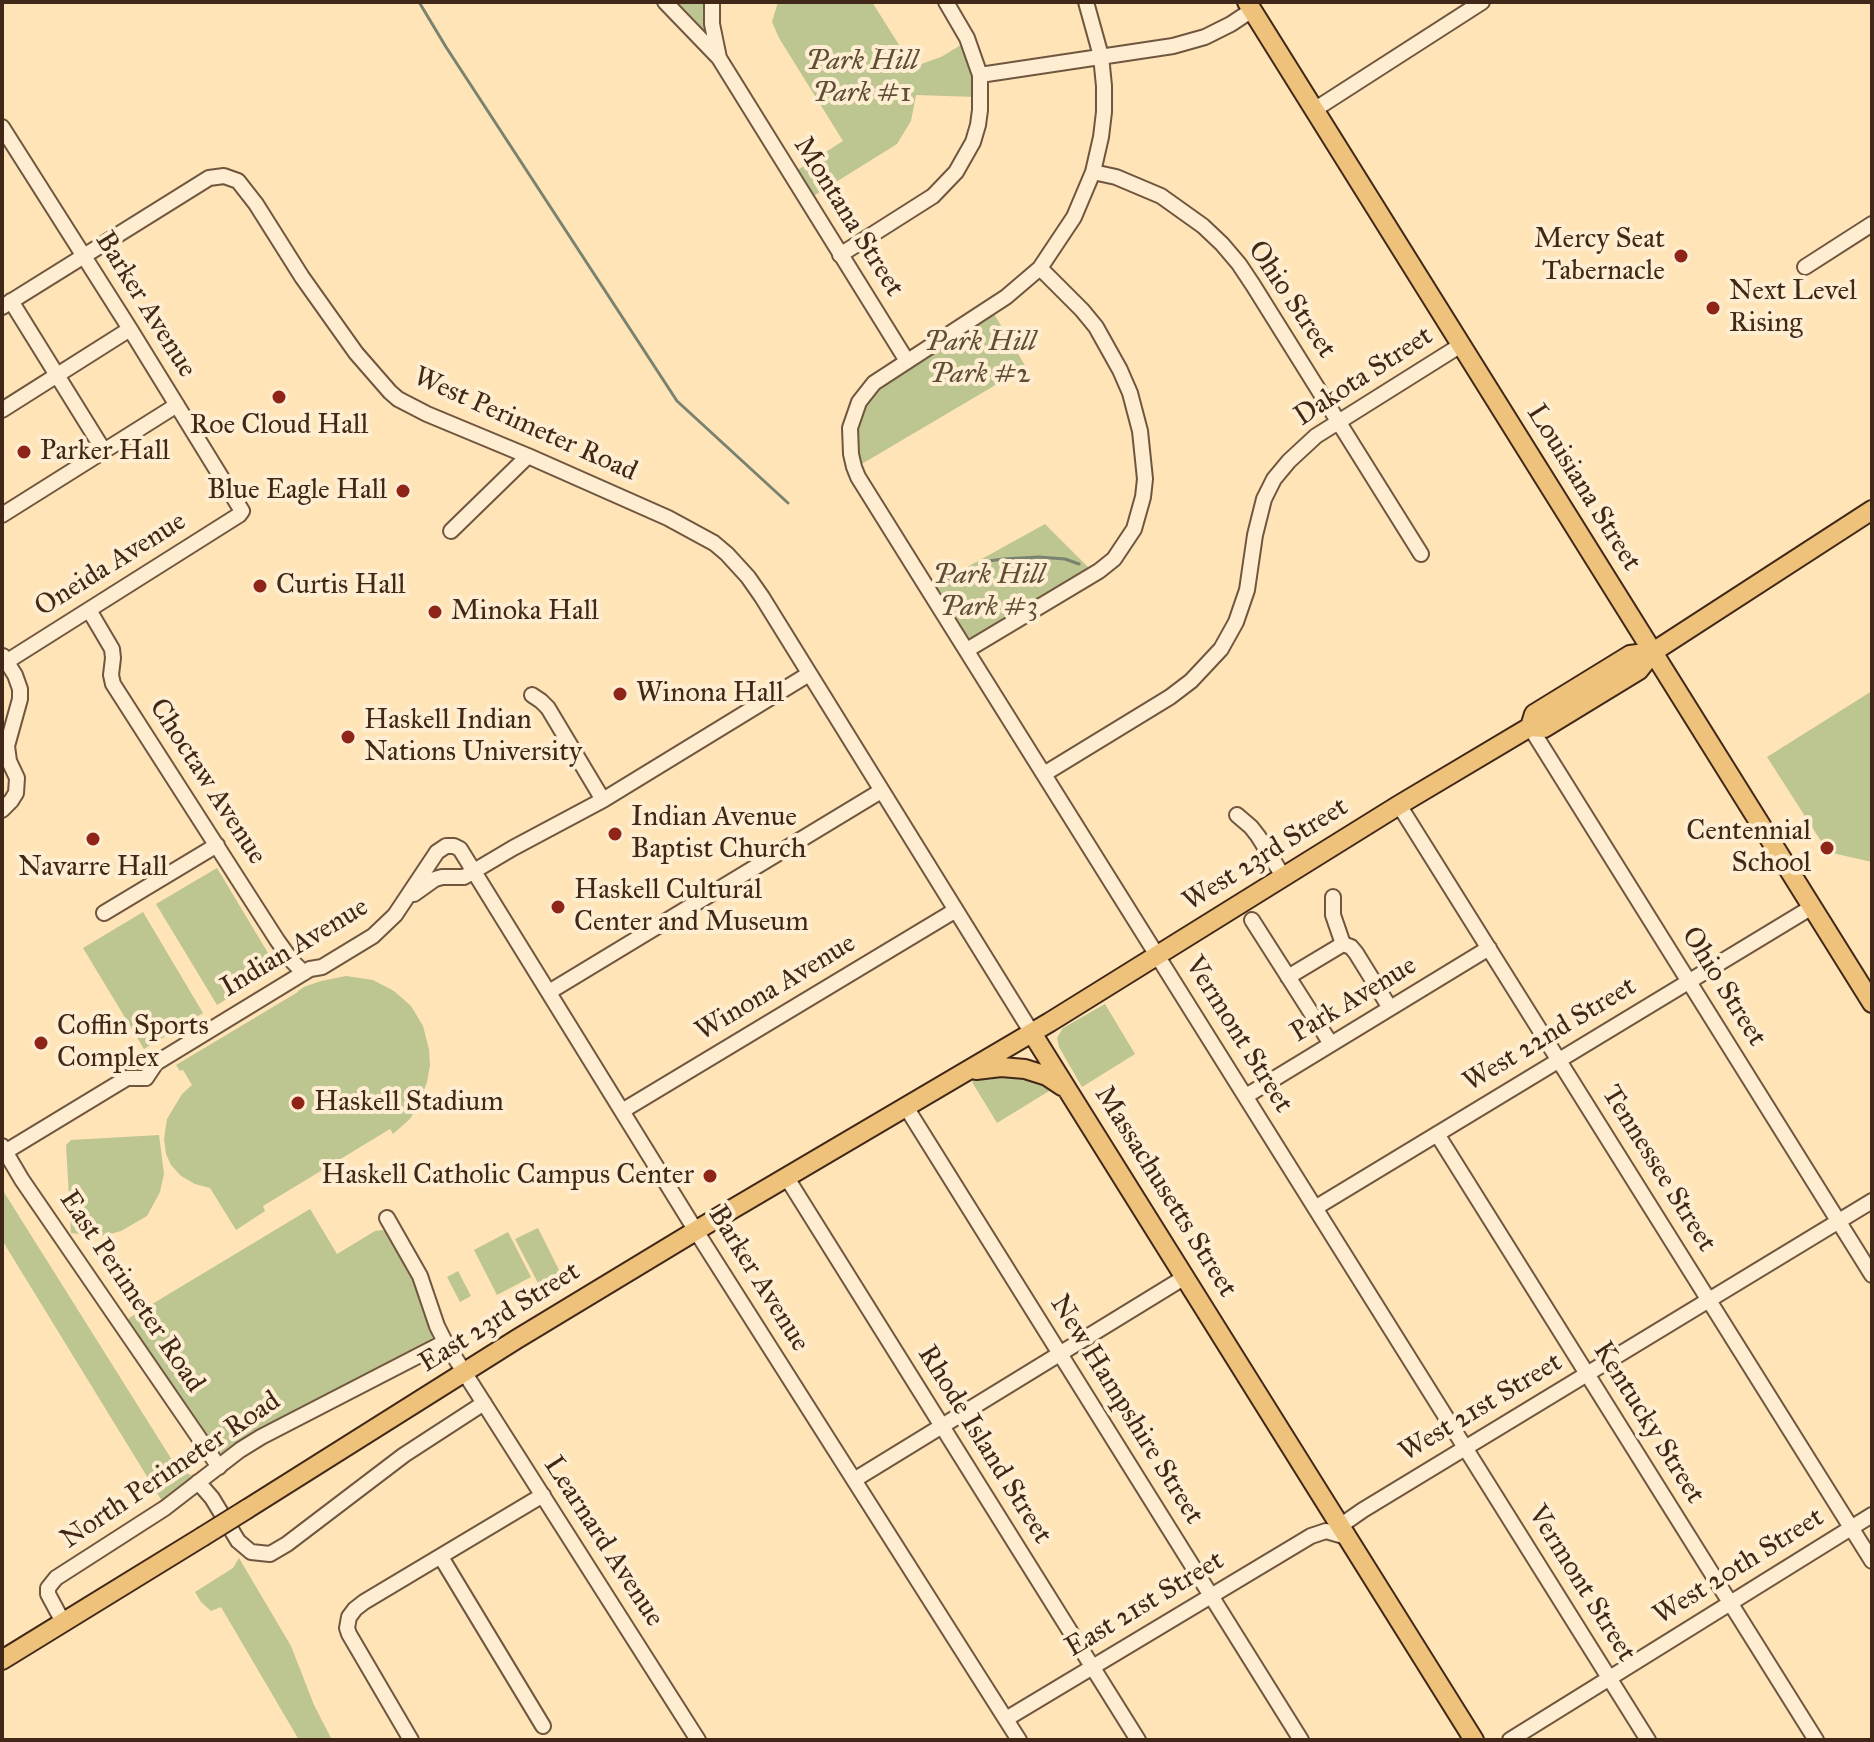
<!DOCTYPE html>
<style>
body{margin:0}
#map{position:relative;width:1874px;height:1742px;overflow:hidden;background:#fee4b7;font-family:"IM FELL Great Primer",serif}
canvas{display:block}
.frame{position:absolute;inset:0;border:4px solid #402717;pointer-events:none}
</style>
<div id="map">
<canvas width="1874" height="1742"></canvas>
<div class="frame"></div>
</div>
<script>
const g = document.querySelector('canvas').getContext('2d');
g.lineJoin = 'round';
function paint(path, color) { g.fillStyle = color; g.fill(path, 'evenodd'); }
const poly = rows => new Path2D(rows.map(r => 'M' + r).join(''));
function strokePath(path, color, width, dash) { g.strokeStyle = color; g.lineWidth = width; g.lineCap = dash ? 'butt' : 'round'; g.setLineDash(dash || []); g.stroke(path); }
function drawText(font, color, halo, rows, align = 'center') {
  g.font = font + ' "IM FELL Great Primer",serif'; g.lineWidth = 8; g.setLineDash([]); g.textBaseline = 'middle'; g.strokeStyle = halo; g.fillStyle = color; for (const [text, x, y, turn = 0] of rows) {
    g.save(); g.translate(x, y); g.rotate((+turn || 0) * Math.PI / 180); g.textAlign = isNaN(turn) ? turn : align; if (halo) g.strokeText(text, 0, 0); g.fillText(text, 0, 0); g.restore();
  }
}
const green = poly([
 [672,2,707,2,707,33,704,35],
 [778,2,872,2,913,67,941,57,964,43,973,71,976,97,916,95,911,121,897,144,812,197,796,171,843,141,779,38,772,22],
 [994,314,1026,367,860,465,856,440,862,412,868,398,887,380],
 [1045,524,1091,570,973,639,966,636,933,586],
 [1872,691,1872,862,1828,852,1767,757],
 [217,868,277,968,217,1005,156,904],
 [143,912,203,1013,144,1049,83,948],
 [346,976,373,980,394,991,411,1006,423,1026,429,1049,430,1065,427,1082,419,1103,410,1119,393,1134,390,1129,263,1206,265,1211,236,1230,210,1188,195,1184,181,1176,171,1165,166,1154,164,1139,167,1119,182,1094,192,1085,183,1070,180,1071,176,1065,298,992,298,991,304,987,321,981],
 [1105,1004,1135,1054,1082,1087,1059,1047,1057,1038,1063,1028],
 [1012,1071,1054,1088,997,1123,972,1082,981,1077],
 [159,1135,164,1174,160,1192,147,1216,121,1231,107,1235,94,1236,71,1233,66,1145,71,1140],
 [2,1189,177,1468,194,1477,162,1501,2,1240],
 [310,1209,337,1254,375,1231,382,1230,389,1233,415,1279,429,1318,433,1334,431,1341,273,1422,225,1453,217,1452,214,1450,128,1322,129,1318],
 [538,1228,561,1274,539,1285,515,1239],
 [508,1232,531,1277,497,1295,474,1250],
 [458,1271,471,1296,460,1302,447,1277],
 [239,1558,291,1646,314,1705,332,1740,299,1740,221,1607,211,1611,201,1602,195,1592,233,1568]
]);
const stream = poly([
 [419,2,446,47,677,401,788,503],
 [948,580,971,572,989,561,1003,559,1039,557,1065,559,1079,564]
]);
const minor = poly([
 [665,2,719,58],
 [712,2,712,24,719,58,907,361],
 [1086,2,1101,56,1104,86,1104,112,1101,137,1093,172,1074,217,1040,268,1006,297,874,383,859,402,850,428,851,454,854,467,858,477,931,594,1648,1740],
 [980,75,1173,46,1205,37,1231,24,1252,10],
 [1314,110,1482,2],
 [2,127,130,329,242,511,239,515,6,662],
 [1093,172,1116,177,1161,196,1203,226,1222,244,1239,264,1253,285,1421,554],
 [840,255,933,196,956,172,973,142,978,125,980,110,980,75,967,38,946,2],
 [1805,267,1872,224],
 [11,301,104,451],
 [2,307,209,178,224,176,238,181,256,204,302,277,356,353,390,392,398,399,427,414,528,456,668,518,714,543,727,554,748,577,762,597,1032,1033],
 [2,410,130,329],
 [2,515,177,405],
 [451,531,528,456],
 [89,610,112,649,113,658,111,675,113,684,277,940,292,961,304,973],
 [967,650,1099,571,1114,559,1134,529,1143,497,1145,479,1140,431,1130,393,1120,370,1096,327,1082,310,1040,268],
 [532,695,541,701,548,708,603,800],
 [1530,727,1872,1275],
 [1044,774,1170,697,1191,681,1221,649,1236,622,1247,590,1255,535,1264,499,1274,479,1289,461,1316,436,1461,345],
 [1399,805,1872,1561],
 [2,810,11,801,16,793,17,778,9,761,7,746,20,699,20,689,15,675,3,656],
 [1237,815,1251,827,1258,836,1283,876],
 [414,894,435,879,442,877,464,877,513,848,603,800,809,674],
 [1333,897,1333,915,1343,944,1351,947,1356,953,1390,1008],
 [104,913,217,845],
 [1252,920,1331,1044],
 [1288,977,1343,944],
 [549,992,881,791],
 [1246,1096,1489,948],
 [906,1107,1301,1740],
 [622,1111,956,910],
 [1437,1134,1816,1740],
 [2,1146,22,1180,219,1467],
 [5,1152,127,1078,146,1078,156,1063,310,969,322,967,373,936,395,915,437,852,446,846,454,846,460,849,696,1231,1019,1740],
 [787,1178,1138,1740],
 [1315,1208,1812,907],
 [387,1218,420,1276,437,1326,445,1342,698,1740],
 [854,1480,1185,1277],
 [198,1482,212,1498,238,1541,251,1552,270,1554,287,1544,404,1455,484,1403],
 [1340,1526,1363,1510,1872,1201],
 [441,1557,543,1726],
 [63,1622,48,1594,48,1588,56,1578,165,1508,240,1450,261,1437,445,1342],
 [1006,1719,1311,1536,1326,1531,1347,1537],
 [411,1740,349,1634,347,1628,349,1617,355,1609,364,1602,543,1495],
 [1510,1740,1872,1515]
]);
const major = poly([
 [1247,2,1872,1003],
 [1530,727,1534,714,1630,655,1653,652],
 [1032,1033,1474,1740],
 [976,1070,1001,1067,1025,1069,1047,1076,1062,1086],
 [247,1509,517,1339,707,1224,1050,1022,1399,805,1530,727,1544,728,1639,670,1653,652,1872,510],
 [2,1660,202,1537]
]);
const majorBridge = poly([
 [202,1537,247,1509]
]);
const markers = [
 [1681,256,8,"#8f2418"],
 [1713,308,8,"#8f2418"],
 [279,397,8,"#8f2418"],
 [24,452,8,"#8f2418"],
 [403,491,8,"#8f2418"],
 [260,586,8,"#8f2418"],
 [435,612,8,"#8f2418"],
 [620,694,8,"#8f2418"],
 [348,737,8,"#8f2418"],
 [615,834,8,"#8f2418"],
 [93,839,8,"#8f2418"],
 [1827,848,8,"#8f2418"],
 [558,907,8,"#8f2418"],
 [41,1043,8,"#8f2418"],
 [298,1103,8,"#8f2418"],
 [710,1176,8,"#8f2418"]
];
const parkNames = [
 ["Park Hill",862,62],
 ["Park #1",862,94],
 ["Park Hill",980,343],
 ["Park #2",980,375],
 ["Park Hill",989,576],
 ["Park #3",989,608]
];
const streetNames = [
 ["Montana Street",848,217,58],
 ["Ohio Street",1291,300,56],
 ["Barker Avenue",145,305,58],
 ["Dakota Street",1364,377,-33],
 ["West Perimeter Road",525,425,24],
 ["Louisiana Street",1583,488,58],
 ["Oneida Avenue",111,565,-32],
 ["Choctaw Avenue",207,782,57],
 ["West 23rd Street",1266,855,-32],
 ["Indian Avenue",295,948,-31],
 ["Ohio Street",1723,987,58],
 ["Winona Avenue",776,988,-31],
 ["Park Avenue",1354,1000,-31],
 ["Vermont Street",1238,1035,58],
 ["West 22nd Street",1550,1035,-31],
 ["Tennessee Street",1658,1169,58],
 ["Massachusetts Street",1165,1192,58],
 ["Barker Avenue",758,1279,58],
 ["East Perimeter Road",131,1292,56],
 ["East 23rd Street",500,1318,-32],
 ["West 21st Street",1481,1408,-31],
 ["New Hampshire Street",1126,1410,58],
 ["Kentucky Street",1648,1423,58],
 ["Rhode Island Street",984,1445,58],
 ["North Perimeter Road",171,1471,-34],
 ["Learnard Avenue",603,1542,57],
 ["West 20th Street",1739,1567,-32],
 ["Vermont Street",1581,1584,58],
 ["East 21st Street",1145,1605,-31]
];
const poiNames = [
 ["Mercy Seat",1665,240,"right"],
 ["Tabernacle",1665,272,"right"],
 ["Next Level",1729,292],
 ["Rising",1729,324],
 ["Roe Cloud Hall",279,426,"center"],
 ["Parker Hall",40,452],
 ["Blue Eagle Hall",387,491,"right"],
 ["Curtis Hall",276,586],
 ["Minoka Hall",451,612],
 ["Winona Hall",636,694],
 ["Haskell Indian",364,721],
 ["Nations University",364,753],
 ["Indian Avenue",631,818],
 ["Baptist Church",631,850],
 ["Centennial",1811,832,"right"],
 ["School",1811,864,"right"],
 ["Navarre Hall",93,868,"center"],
 ["Haskell Cultural",574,891],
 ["Center and Museum",574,923],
 ["Coffin Sports",57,1027],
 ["Complex",57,1059],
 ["Haskell Stadium",314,1103],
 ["Haskell Catholic Campus Center",694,1176,"right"]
];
paint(green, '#bdc590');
strokePath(stream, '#7a8270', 3);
strokePath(minor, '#70563f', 18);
strokePath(major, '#402717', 22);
strokePath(minor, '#feedd0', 14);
strokePath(major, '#efc27c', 18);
strokePath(majorBridge, '#402717', 22, []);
strokePath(majorBridge, '#efc27c', 18);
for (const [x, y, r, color] of markers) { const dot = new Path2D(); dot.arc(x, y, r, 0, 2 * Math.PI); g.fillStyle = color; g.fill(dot); strokePath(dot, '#feedd0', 3); }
drawText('italic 28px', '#5f4e35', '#feedd0', parkNames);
drawText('28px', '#402717', '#feedd0', streetNames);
drawText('28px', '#402717', '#feedd0', poiNames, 'left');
</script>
